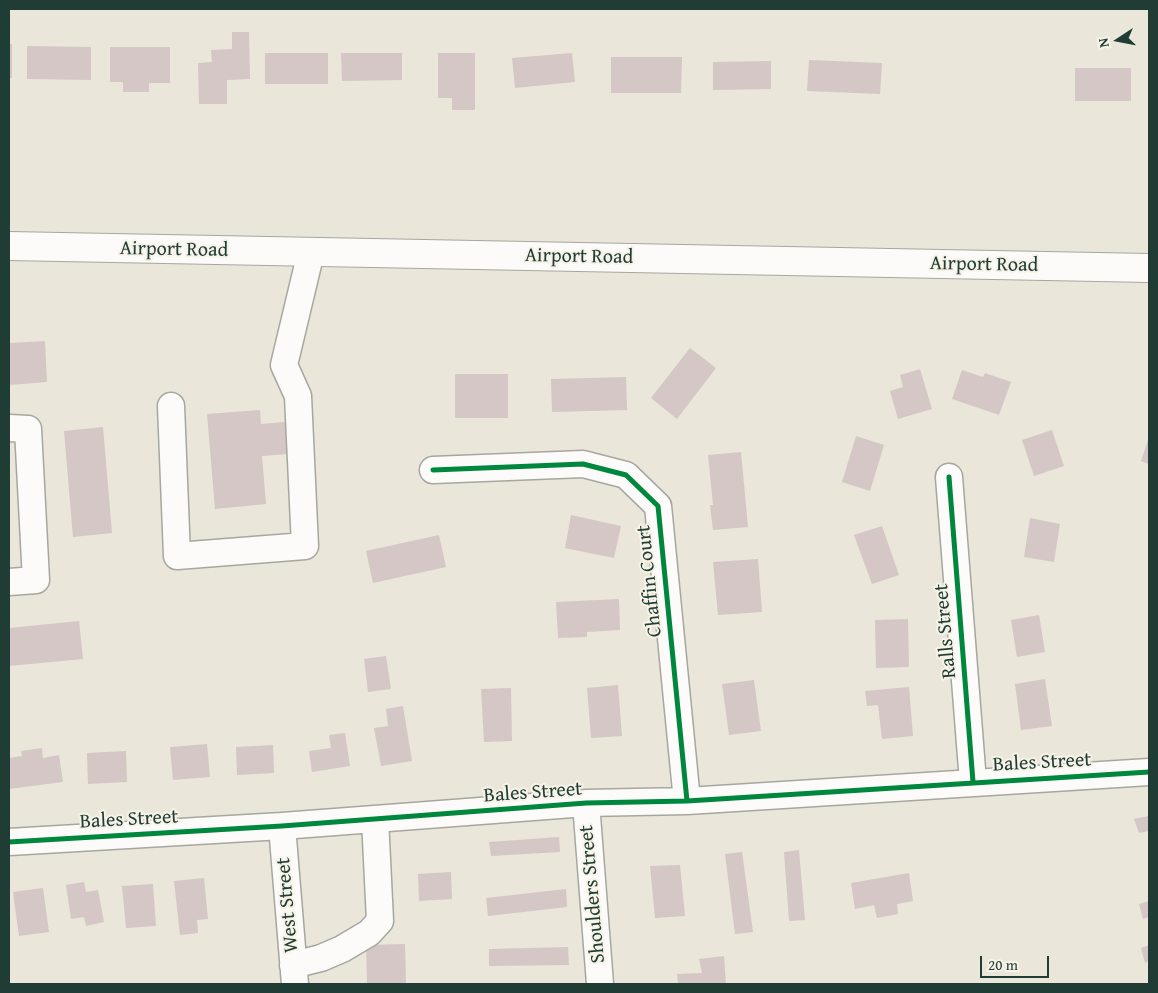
<!DOCTYPE html>
<style>
body{margin:0}
#map{position:relative;width:1158px;height:993px;overflow:hidden;background:#eae6d9;font-family:"Gentium Book Plus",serif}
canvas{display:block}
.frame{position:absolute;inset:0;border:10px solid #1f3d34;pointer-events:none}
.north{position:absolute;left:1093px;top:15px;width:50px;height:50px;-webkit-text-stroke:4px #f7f3e8;paint-order:stroke;rotate:259deg;font-size:14px;font-weight:700;line-height:20px;text-align:center;color:#1f3d34}
.north::after{content:'';display:block;margin:auto;width:18px;height:22px;background:#1f3d34;clip-path:polygon(50% 0,100% 100%,50% 72%,0 100%)}
.scale{position:absolute;left:980px;top:956px;width:69px;height:22px;box-sizing:border-box;border:2px solid #1f3d34;border-top:0;padding-left:6px;font-size:15px;line-height:18px;white-space:nowrap;color:#1f3d34;-webkit-text-stroke:4px #f7f3e8;paint-order:stroke}
</style>
<div id="map">
<canvas width="1158" height="993"></canvas>
<div class="frame"></div>
<div class="north">N</div>
<div class="scale">20 m</div>
</div>
<script>
const g = document.querySelector('canvas').getContext('2d');
g.lineJoin = 'round';
function paint(path, color) { g.fillStyle = color; g.fill(path, 'evenodd'); }
const poly = rows => new Path2D(rows.map(r => 'M' + r).join(''));
function strokePath(path, color, width, dash) { g.strokeStyle = color; g.lineWidth = width; g.lineCap = dash ? 'butt' : 'round'; g.setLineDash(dash || []); g.stroke(path); }
function drawText(font, color, halo, rows, align = 'center') {
  g.font = font + ' "Gentium Book Plus",serif'; g.lineWidth = 4; g.setLineDash([]); g.textBaseline = 'middle'; g.strokeStyle = halo; g.fillStyle = color; for (const [text, x, y, turn = 0] of rows) {
    g.save(); g.translate(x, y); g.rotate((+turn || 0) * Math.PI / 180); g.textAlign = isNaN(turn) ? turn : align; if (halo) g.strokeText(text, 0, 0); g.fillText(text, 0, 0); g.restore();
  }
}
const building = poly([
 [232,32,249,32,250,79,227,80,227,104,199,104,198,63,212,62,211,50,232,49],
 [9,44,12,44,12,78,9,78],
 [27,46,91,47,91,80,27,79],
 [110,47,170,47,170,83,149,83,149,92,123,92,123,82,110,82],
 [265,53,328,53,328,84,265,84],
 [341,53,402,53,402,80,342,81],
 [438,53,475,53,475,110,452,110,452,98,438,98],
 [572,53,575,82,515,88,512,58],
 [611,57,682,57,681,93,611,93],
 [809,60,882,63,880,94,807,91],
 [771,61,771,89,713,90,713,62],
 [1075,68,1131,68,1131,101,1075,101],
 [45,341,47,382,9,385,9,343],
 [690,348,716,368,677,419,651,398],
 [920,369,932,409,898,419,890,391,903,387,900,375],
 [962,370,983,377,985,373,1011,382,999,415,952,399],
 [455,374,508,374,508,418,455,418],
 [626,377,627,410,552,412,551,379],
 [260,410,261,424,285,422,288,454,262,456,266,504,215,509,207,414],
 [103,427,112,533,73,537,64,431],
 [1052,430,1064,466,1034,476,1022,440],
 [856,436,884,445,870,491,842,482],
 [1149,437,1149,464,1141,461],
 [741,452,748,527,713,530,710,505,713,505,708,455],
 [571,515,621,526,614,558,565,548],
 [1030,518,1060,524,1054,562,1024,557],
 [882,526,899,575,872,584,854,535],
 [439,535,446,567,373,583,366,551],
 [758,559,762,612,718,615,713,562],
 [619,599,620,630,587,632,587,637,558,638,556,602],
 [1039,615,1045,652,1017,657,1011,620],
 [908,619,909,667,876,668,875,620],
 [79,621,83,659,9,666,9,628],
 [386,656,391,689,368,692,364,659],
 [1045,679,1052,726,1021,730,1015,684],
 [754,680,761,731,729,735,722,684],
 [618,685,622,736,591,738,587,688],
 [909,687,913,736,882,739,878,705,867,706,865,691],
 [511,688,512,741,484,742,481,689],
 [403,706,412,761,381,766,374,728,388,726,386,709],
 [345,733,350,766,312,772,309,751,331,748,329,735],
 [207,744,210,777,173,780,170,747],
 [273,745,274,773,237,775,236,747],
 [42,748,43,758,59,755,63,782,9,789,9,758,22,756,21,751],
 [126,751,127,782,88,784,87,753],
 [1149,816,1149,831,1139,833,1134,819],
 [559,837,560,852,491,856,489,842],
 [799,850,805,920,789,921,784,852],
 [742,852,753,932,735,934,725,854],
 [680,865,685,916,655,918,650,866],
 [451,872,452,899,419,901,418,874],
 [909,873,913,901,897,904,898,914,877,918,874,905,855,909,851,883],
 [204,878,208,919,197,920,198,933,180,935,174,881],
 [84,882,86,892,98,890,104,922,86,926,84,917,71,919,66,885],
 [153,884,156,926,126,928,122,886],
 [43,888,49,932,19,936,13,892],
 [566,889,567,907,488,916,486,898],
 [1149,901,1149,917,1143,919,1139,904],
 [405,944,406,984,367,984,366,945],
 [1149,945,1149,961,1145,963,1141,948],
 [568,947,569,965,489,966,489,949],
 [724,956,726,984,678,984,677,974,702,973,699,959]
]);
const minor = poly([
 [171,406,177,556,305,546,298,396,284,365,311,252],
 [9,428,28,429,36,580,9,582],
 [433,470,583,464,626,475,658,506,687,801],
 [949,477,973,782],
 [586,803,600,984],
 [282,826,295,984],
 [9,842,282,826,586,803,687,801,1149,772],
 [293,965,321,958,342,949,369,933,380,921,375,819]
]);
const highway = poly([
 [9,246,1149,268]
]);
const cycleway = poly([
 [433,470,583,464,626,475,658,506,687,801],
 [949,477,973,782],
 [9,842,282,826,586,803,687,801,1149,772]
]);
const streetNames = [
 ["Airport Road",174,250,1],
 ["Airport Road",579,257,1],
 ["Airport Road",984,265,1],
 ["Chaffin Court",650,581,-96],
 ["Ralls Street",946,631,-95],
 ["Bales Street",1042,763,-3],
 ["Bales Street",533,793,-4],
 ["Bales Street",129,820,-3],
 ["Shoulders Street",593,894,-95],
 ["West Street",288,905,-95]
];
paint(building, '#d4c7c6');
strokePath(minor, '#a6a79f', 29);
strokePath(highway, '#a6a79f', 30);
strokePath(minor, '#fcfbf9', 26);
strokePath(highway, '#fcfbf9', 28);
strokePath(cycleway, '#00873e', 5);
drawText('20px', '#1f3d34', '#f7f3e8', streetNames);
</script>
